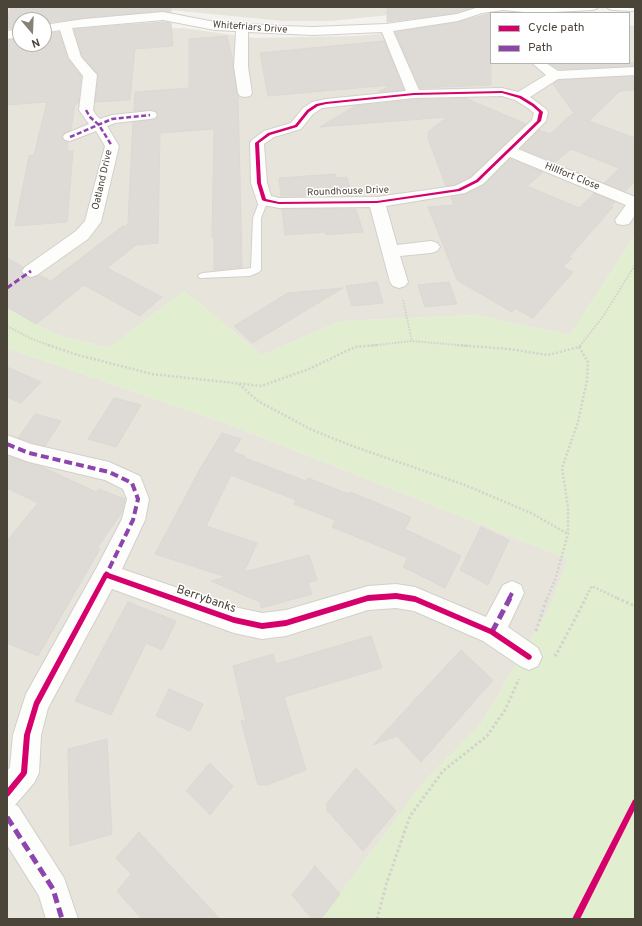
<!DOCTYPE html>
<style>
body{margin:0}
#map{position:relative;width:642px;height:926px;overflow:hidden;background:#f4f2ee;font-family:Overpass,sans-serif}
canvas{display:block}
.frame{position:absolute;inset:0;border:8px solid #4b4439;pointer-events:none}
.legend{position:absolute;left:490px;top:12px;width:140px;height:52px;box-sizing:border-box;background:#fff;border:1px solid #b7b4b0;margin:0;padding:5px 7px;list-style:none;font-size:12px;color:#4b4439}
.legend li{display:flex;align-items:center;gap:8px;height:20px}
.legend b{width:20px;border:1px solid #b7b4b0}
.north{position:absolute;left:12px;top:12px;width:40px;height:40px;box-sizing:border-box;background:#fff;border:1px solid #b7b4b0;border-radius:50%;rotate:161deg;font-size:11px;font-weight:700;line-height:16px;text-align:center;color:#4b4439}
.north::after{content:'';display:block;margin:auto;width:14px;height:18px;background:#868178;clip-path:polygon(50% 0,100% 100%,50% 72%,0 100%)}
</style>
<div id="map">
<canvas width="642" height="926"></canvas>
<div class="frame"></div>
<ul class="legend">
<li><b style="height:5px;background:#d6006c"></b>Cycle path</li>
<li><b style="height:5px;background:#8e44ad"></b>Path</li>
</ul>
<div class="north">N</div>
</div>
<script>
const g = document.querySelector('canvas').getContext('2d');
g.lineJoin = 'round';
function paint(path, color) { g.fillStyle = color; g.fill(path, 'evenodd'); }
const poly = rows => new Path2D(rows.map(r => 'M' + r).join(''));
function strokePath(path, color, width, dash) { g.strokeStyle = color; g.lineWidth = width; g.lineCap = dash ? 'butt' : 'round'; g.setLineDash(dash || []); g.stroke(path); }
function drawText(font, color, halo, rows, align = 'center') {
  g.font = font + ' Overpass,sans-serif'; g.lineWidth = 3; g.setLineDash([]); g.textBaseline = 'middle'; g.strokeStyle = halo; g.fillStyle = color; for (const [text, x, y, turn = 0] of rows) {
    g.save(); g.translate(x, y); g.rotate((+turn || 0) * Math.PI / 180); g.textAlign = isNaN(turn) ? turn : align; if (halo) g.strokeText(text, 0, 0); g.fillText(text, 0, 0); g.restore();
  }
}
const residential = poly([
 [7,7,467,7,331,21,282,21,171,10,44,20,20,20,7,28],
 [629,25,635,26,635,236,570,335,475,315,341,321,262,355,184,291,109,348,57,335,7,309,7,43,44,44,44,37,84,31,183,28,255,38,355,36,464,27,491,63,629,63],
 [7,348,228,424,568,559,550,607,481,724,424,782,321,919,7,919]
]);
const green = poly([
 [635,236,635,919,321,919,424,782,481,724,550,607,568,559,228,424,7,348,7,309,57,335,108,348,184,291,262,355,341,321,475,315,570,335]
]);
const building = poly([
 [11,7,171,7,171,12,163,11,84,18,44,23,44,20,20,20,20,28,7,29,7,20,11,7],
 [387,7,474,7,457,13,387,22,387,7],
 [491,13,491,85,420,88,395,32,458,22,491,13],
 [163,22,171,23,173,46,135,49,130,100,95,102,98,75,82,56,74,29,163,22],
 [59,32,68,58,81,76,78,103,75,104,71,130,64,133,62,136,64,141,68,142,67,151,73,151,67,222,15,226,29,156,34,155,47,102,7,105,7,40,20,39,20,44,44,44,44,34,59,32],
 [227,36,233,61,233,67,238,95,242,267,214,270,214,237,212,237,214,129,160,133,158,243,136,245,107,268,162,297,140,316,84,285,36,324,7,307,7,258,23,267,20,271,25,276,31,278,39,275,51,281,123,226,127,226,128,223,131,220,128,220,133,122,155,119,158,116,156,111,150,110,134,111,135,92,189,88,189,39,227,36],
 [384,41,404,90,378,92,391,85,268,96,260,53,384,41],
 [549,63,635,63,635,66,558,69,549,63],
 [635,76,635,90,620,91,589,121,635,138,635,182,625,191,604,183,619,168,571,149,555,162,521,148,539,130,550,134,572,114,576,116,553,84,558,80,635,76],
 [465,98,526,124,470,177,455,185,446,186,428,139,428,132,447,117,320,127,355,106,414,100,465,98],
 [510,159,543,172,527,186,579,208,594,193,615,202,611,206,613,207,569,257,572,258,563,267,573,272,533,318,515,308,512,312,457,280,428,207,454,205,451,197,466,194,484,185,510,159],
 [335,174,336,178,347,177,352,196,281,196,279,178,335,174],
 [282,209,356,209,363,232,326,235,325,232,285,235,282,209],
 [377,282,383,303,352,306,346,286,377,282],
 [449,282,457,304,425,307,418,285,449,282],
 [343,288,252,343,234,326,288,293,343,288],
 [7,367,41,382,21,403,7,397,7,367],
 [114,398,141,405,116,447,88,439,114,398],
 [35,414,61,421,45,446,18,438,35,414],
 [222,433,241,439,233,452,245,456,245,458,306,481,308,478,348,494,350,492,411,517,405,529,461,556,445,588,403,567,408,558,332,527,335,520,294,504,296,500,231,475,206,526,257,543,244,572,309,555,317,580,308,583,312,594,261,608,260,602,211,581,226,577,155,554,200,469,222,433],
 [7,456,40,466,96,492,99,489,125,499,122,512,97,548,100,549,38,656,7,643,7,541,38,503,7,488,7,456],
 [481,527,509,540,488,585,460,570,481,527],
 [128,602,176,621,162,650,146,643,111,715,75,701,128,602],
 [371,636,382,668,284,697,306,770,267,785,258,785,241,720,246,722,233,666,273,654,276,664,371,636],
 [461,650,493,680,421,762,397,736,373,745,461,650],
 [169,689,203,704,190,731,156,716,169,689],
 [107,739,112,834,70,846,68,749,107,739],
 [210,763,233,786,210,815,186,791,210,763],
 [356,768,396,811,363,851,327,810,327,803,356,768],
 [139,832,220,919,142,919,117,891,131,874,116,858,139,832],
 [315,866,340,894,321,919,312,919,292,895,315,866]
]);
const pathFar2 = poly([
 [403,300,412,341],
 [7,326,32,339,51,346],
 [368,346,412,341,469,346],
 [580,346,604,315,635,265]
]);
const pathFar1 = poly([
 [48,345,78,355,152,374,261,386,309,369,355,347,377,345],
 [457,345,509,349,548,355,579,347,581,345],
 [239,384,258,401,312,430,355,447,465,485,531,513,568,534],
 [547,599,556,577,568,534,568,507,562,468,578,422,587,380,588,362,579,347],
 [585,599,592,586,619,599]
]);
const path = poly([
 [617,598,635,606],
 [536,631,547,598],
 [554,655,556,655,586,598],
 [377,919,386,885,410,816,443,771,487,736,505,710,519,679]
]);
const lane = poly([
 [264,197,268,200,261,218,261,270,259,272,250,276,200,278,198,276,200,274,203,273,251,268,253,218,260,200,264,197]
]);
const street = poly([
 [479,7,598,7,596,9,592,10,535,13,503,10,482,13,458,21,393,31,419,90,502,88,518,92,546,75,532,63,546,63,558,71,635,67,635,75,558,79,530,97,546,109,548,112,546,121,518,149,635,197,635,215,629,224,623,225,617,224,615,220,626,205,510,157,483,184,465,193,386,206,397,245,431,241,437,243,440,247,437,251,431,253,400,256,408,282,405,286,399,288,393,286,390,282,370,207,279,208,258,204,251,183,250,143,252,140,264,131,291,123,303,108,312,102,326,99,406,91,382,32,313,35,248,32,248,67,252,93,250,96,245,97,240,96,238,93,234,67,236,31,215,30,163,20,72,28,81,57,97,75,93,110,96,115,100,119,112,115,150,111,155,112,157,115,155,118,150,119,115,123,107,126,119,146,101,222,88,239,37,275,31,277,25,275,22,271,25,267,76,231,85,221,105,146,96,131,70,141,65,140,63,137,65,134,89,124,79,110,83,76,69,58,60,30,44,33,44,25,84,19,163,12,215,22,280,26,313,27,386,24,457,14,479,7],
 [502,96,515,100,528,108,534,113,532,120,471,178,455,186,377,197,279,198,271,196,267,183,264,144,274,137,301,129,313,114,322,108,414,98,502,96],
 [607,7,635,7,635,11,613,10,609,9,607,7],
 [20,29,20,37,7,39,7,31,20,29],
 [7,435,31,444,109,462,140,476,149,499,145,520,122,569,234,607,262,613,286,610,368,586,396,584,415,587,486,617,503,585,512,581,521,585,524,593,508,627,538,648,542,657,538,666,529,670,520,666,483,641,414,611,396,608,368,610,286,636,262,639,234,633,112,589,48,708,41,735,39,773,34,783,15,805,18,806,64,878,78,919,46,919,39,896,7,845,7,771,10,767,13,735,26,694,97,567,122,519,127,499,123,489,105,480,29,462,7,454,7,435]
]);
const secondary = poly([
 [627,7,635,7,635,11,629,9,627,7]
]);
const quietFar3 = poly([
 [86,110,90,117,99,125,112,146],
 [70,137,112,119,150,115]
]);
const quietFar2 = poly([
 [7,288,31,271]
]);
const quietFar1 = poly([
 [7,444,29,453,109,472,132,483,138,499,133,520,106,575],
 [509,599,512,593]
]);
const quiet = poly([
 [492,632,510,598],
 [7,817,53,889,62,919]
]);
const cycleway = poly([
 [502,91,521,96,534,104,543,112,541,121,478,182,460,191,377,203,279,204,264,201,262,200,257,183,255,143,268,133,295,125,307,110,316,104,326,102,414,93,502,91],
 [502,93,519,98,532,106,539,112,537,121,476,180,458,189,377,201,279,202,266,199,261,183,259,143,270,135,297,127,309,112,318,106,326,104,414,95,502,93],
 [106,572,234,617,262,623,286,620,368,595,396,593,415,596,494,630,531,655,532,657,531,659,529,660,527,659,490,634,415,602,396,599,368,601,286,626,262,629,234,623,107,578,39,705,30,735,27,773,26,775,9,796,7,797,7,789,21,772,24,735,34,702,104,573,106,572],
 [635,799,635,809,580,919,572,919,633,800,635,799]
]);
const farStreetnames = [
 ["Whitefriars Drive",250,28,4],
 ["Hillfort Close",572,177,22],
 ["Oatland Drive",103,180,-77],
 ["Roundhouse Drive",348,192,-2]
];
const streetNames = [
 ["Berrybanks",206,600,19]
];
paint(residential, '#e7e4dc');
paint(green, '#e1eecf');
paint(building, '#dedbd6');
strokePath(building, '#dcd9d4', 1);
strokePath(lane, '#d2d0cb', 2);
strokePath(street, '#d2d0cb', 2);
strokePath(secondary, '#d3cfc5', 2);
strokePath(pathFar2, '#d3d2cc', 2, [1.5, 1.5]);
strokePath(pathFar1, '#d3d2cc', 2.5, [2, 2]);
strokePath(path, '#d3d2cc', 3, [2.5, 2.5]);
paint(lane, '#fdfdfc');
paint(street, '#fdfdfc');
paint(secondary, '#f7f6f1');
strokePath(quietFar3, '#8e44ad', 2.5, [5, 2.5]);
strokePath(quietFar2, '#8e44ad', 3, [6, 3]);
strokePath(quietFar1, '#8e44ad', 4, [8, 4]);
strokePath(quiet, '#8e44ad', 5, [10, 5]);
paint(cycleway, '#d6006c');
drawText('10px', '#4b4439', '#fff', farStreetnames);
drawText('12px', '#4b4439', '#fff', streetNames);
</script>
